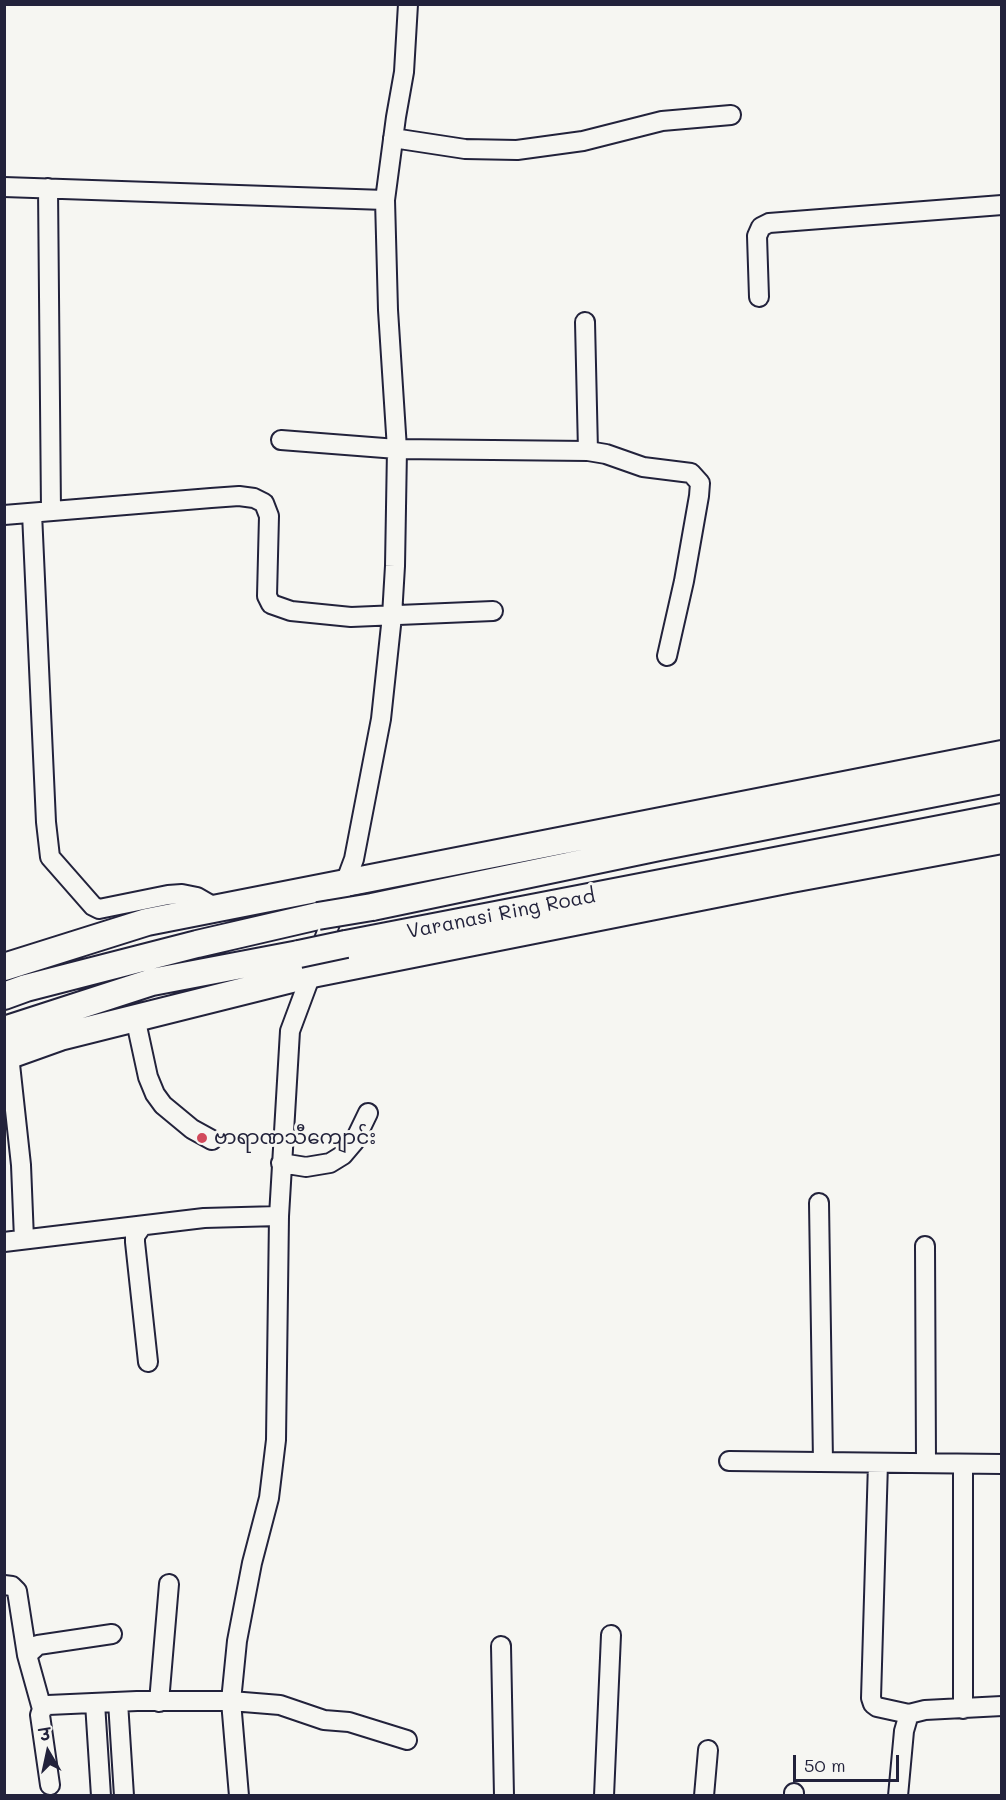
<!DOCTYPE html>
<meta charset="utf-8">
<style>
body{margin:0}
#map{position:relative;width:1006px;height:1800px;overflow:hidden;background:#f6f6f2;font-family:Mali,"Playpen Sans Deva",sans-serif}
canvas{display:block}
.frame{position:absolute;inset:0;border:6px solid #22223b;pointer-events:none}
.north{position:absolute;left:18px;top:1722px;width:60px;height:60px;-webkit-text-stroke:4px #f6f6f2;paint-order:stroke;rotate:351deg;font-size:16px;font-weight:700;line-height:24px;text-align:center;color:#22223b}
.north::after{content:'';display:block;margin:auto;width:21px;height:27px;background:#22223b;clip-path:polygon(50% 0,100% 100%,50% 72%,0 100%)}
.scale{position:absolute;left:793px;top:1755px;width:106px;height:27px;box-sizing:border-box;border:3px solid #22223b;border-top:0;padding-left:8px;font-size:18px;line-height:21px;white-space:nowrap;color:#22223b;-webkit-text-stroke:4px #f6f6f2;paint-order:stroke}
</style>
<div id="map">
<canvas width="1006" height="1800"></canvas>
<div class="frame"></div>
<div class="north">उ</div>
<div class="scale">50 m</div>
</div>
<script>
const g = document.querySelector('canvas').getContext('2d');
g.lineJoin = 'round';
const poly = rows => new Path2D(rows.map(r => 'M' + r).join(''));
function strokePath(path, color, width, dash) { g.strokeStyle = color; g.lineWidth = width; g.lineCap = dash ? 'butt' : 'round'; g.setLineDash(dash || []); g.stroke(path); }
function drawText(font, color, halo, rows, align = 'center') {
  g.font = font + ' Mali,"Noto Sans Myanmar",sans-serif'; g.lineWidth = 6; g.setLineDash([]); g.textBaseline = 'middle'; g.strokeStyle = halo; g.fillStyle = color; for (const [text, x, y, turn = 0] of rows) {
    g.save(); g.translate(x, y); g.rotate((+turn || 0) * Math.PI / 180); g.textAlign = isNaN(turn) ? turn : align; if (halo) g.strokeText(text, 0, 0); g.fillText(text, 0, 0); g.restore();
  }
}
const minor = poly([
 [393,138,465,149,517,150,583,141,662,121,731,115],
 [4,187,385,200],
 [48,188,51,511],
 [759,297,757,236,761,227,769,223,1002,205],
 [585,322,588,451],
 [281,440,397,449,588,451,606,454,643,467,691,473,700,483,699,496,684,581,667,656],
 [32,513,46,822,50,857,93,906,99,909,168,895,182,894,197,897,216,908],
 [4,515,211,498,239,496,254,498,264,503,269,516,267,596,271,604,291,611,351,617,493,611],
 [135,1017,148,1077,155,1094,163,1105,192,1129,212,1140],
 [9,1055,21,1165,24,1239],
 [281,1163,306,1167,330,1163,343,1155,354,1142,368,1113],
 [819,1203,823,1462],
 [142,1226,135,1236,135,1242,148,1362],
 [4,1242,204,1218,279,1216],
 [925,1246,926,1463],
 [729,1461,1002,1464],
 [878,1463,871,1698,873,1704,877,1707,909,1714],
 [963,1465,963,1709],
 [4,1585,12,1586,17,1591,27,1655,42,1709],
 [501,1646,504,1796],
 [27,1655,38,1645,112,1634],
 [118,1702,124,1796],
 [159,1702,169,1584],
 [95,1703,101,1796],
 [50,1785,40,1715,42,1709,48,1705,137,1701,231,1701,268,1704,280,1705,324,1720,349,1722,407,1740],
 [239,1796,231,1701,237,1641,252,1563,269,1498,276,1440,279,1216,290,1031,354,859,381,719,392,616,395,566,397,449,388,310,385,200,396,117,404,72,408,4],
 [604,1796,611,1635],
 [704,1796,708,1750],
 [794,1796,794,1793],
 [898,1796,904,1731,909,1714,925,1710,1002,1706]
]);
const highway = poly([
 [372,907,659,847,1002,780],
 [346,944,1002,817],
 [4,967,147,922,1002,754],
 [4,996,26,988,197,944,318,916],
 [4,1030,152,982,299,954],
 [4,1057,60,1037,312,974,791,879,1002,840]
]);
const highwayBridge = poly([
 [318,916,372,907],
 [299,954,346,944]
]);
const markers = [
 [202,1138,6,"#d1495b"]
];
const streetNames = [
 ["Varanasi Ring Road",501,914,-11]
];
const poiNames = [
 ["ဗာရာဏသီကျောင်း",214,1138]
];
strokePath(minor, '#22223b', 22);
strokePath(highway, '#22223b', 30);
strokePath(minor, '#f6f6f2', 18);
strokePath(highway, '#f6f6f2', 26);
strokePath(highwayBridge, '#22223b', 30, []);
strokePath(highwayBridge, '#f6f6f2', 26);
for (const [x, y, r, color] of markers) { const dot = new Path2D(); dot.arc(x, y, r, 0, 2 * Math.PI); g.fillStyle = color; g.fill(dot); strokePath(dot, '#f6f6f2', 2); }
drawText('20px', '#22223b', '#f6f6f2', streetNames);
drawText('20px', '#22223b', '#f6f6f2', poiNames, 'left');
</script>
